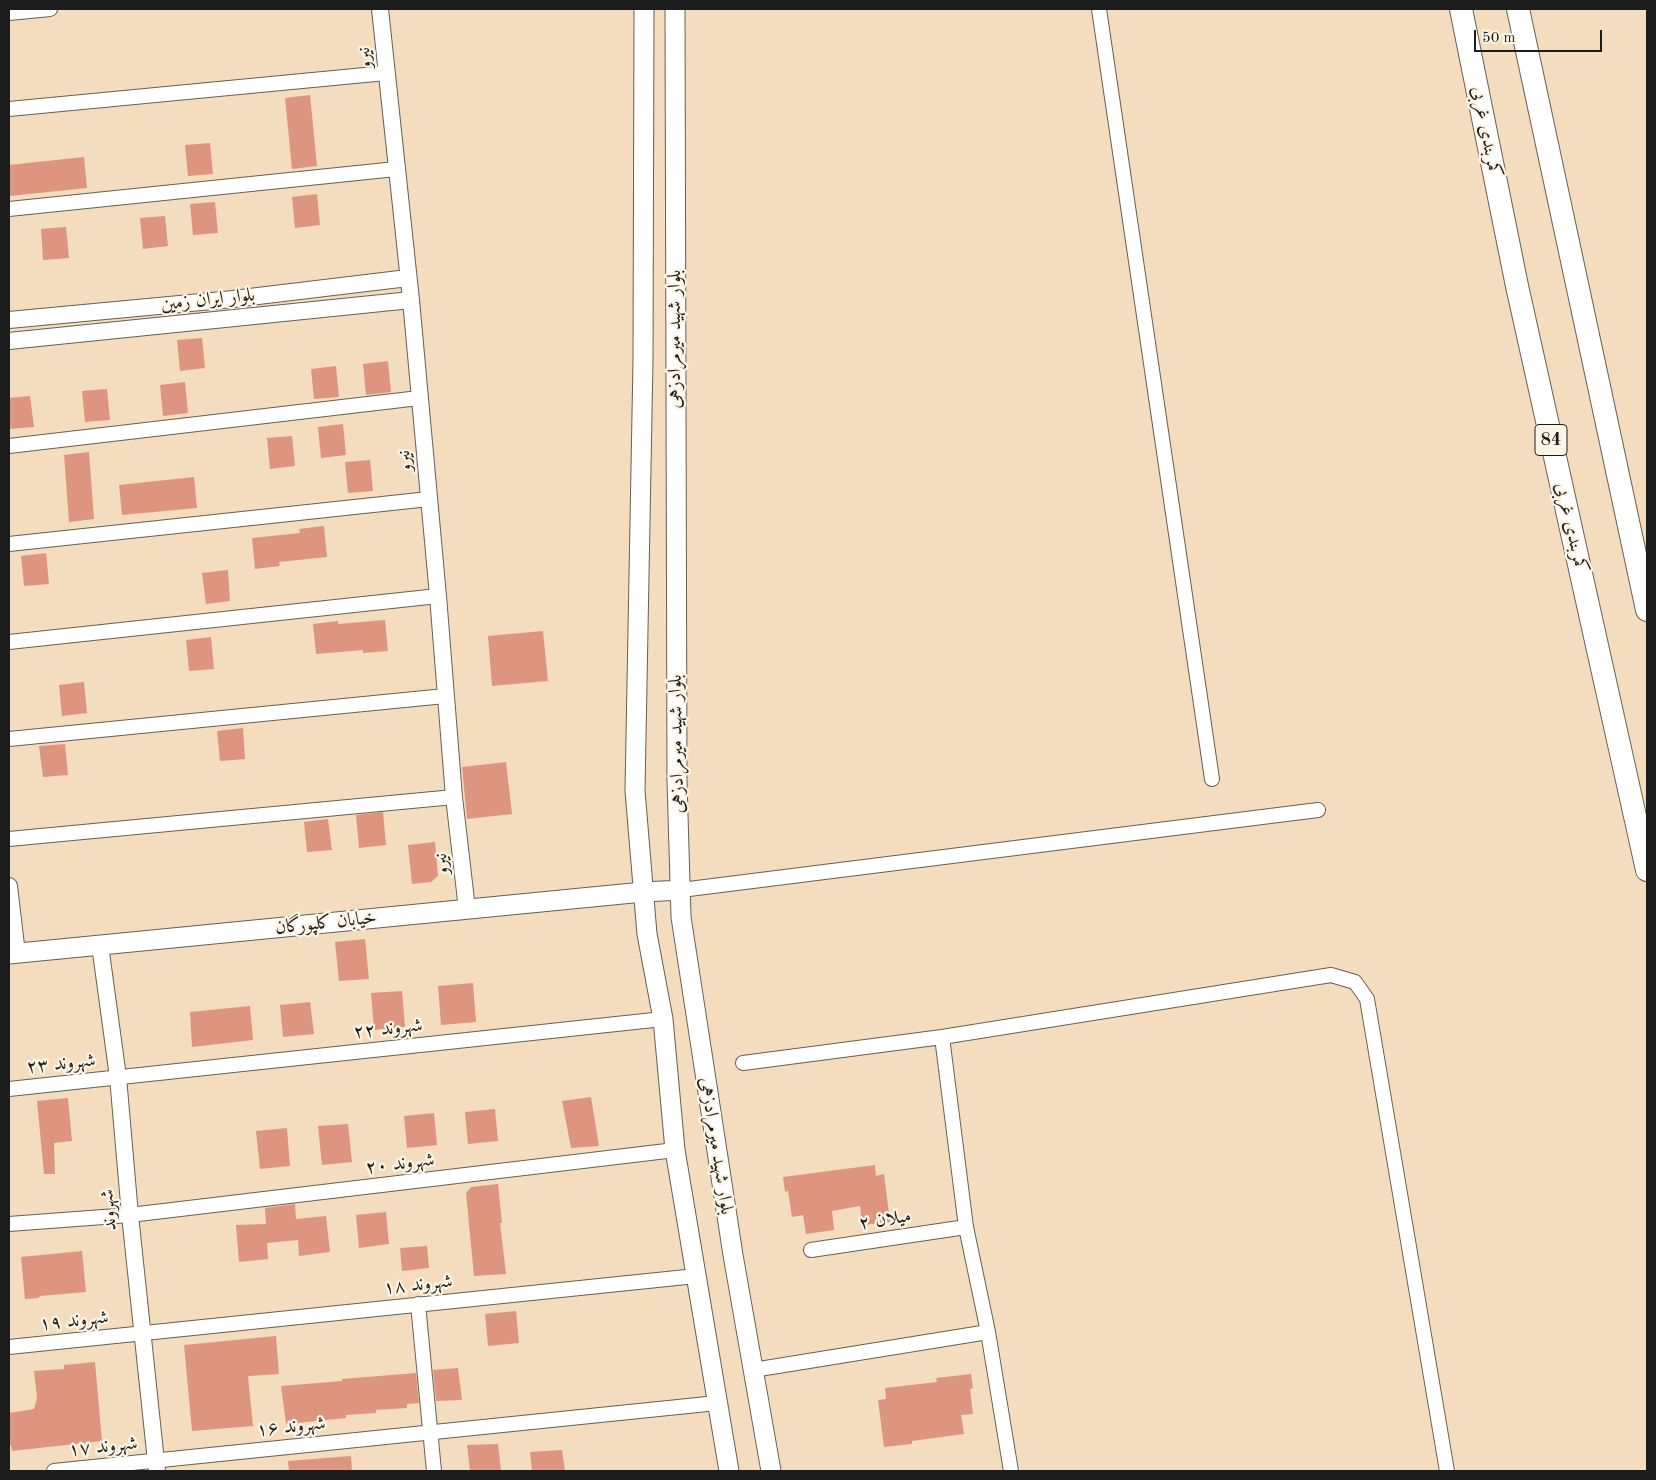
<!DOCTYPE html>
<meta charset="utf-8">
<style>
body{margin:0}
#map{position:relative;width:1656px;height:1480px;overflow:hidden;background:#f4dcbe;font-family:"Old Standard TT",serif}
canvas{display:block}
.frame{position:absolute;inset:0;border:10px solid #1c1c1c;pointer-events:none}
.scale{position:absolute;left:1474px;top:30px;width:128px;height:22px;box-sizing:border-box;border:2px solid #1c1c1c;border-top:0;padding-left:6px;font-size:15px;line-height:18px;white-space:nowrap;color:#1c1c1c;-webkit-text-stroke:4px #fcf5e5;paint-order:stroke}
</style>
<div id="map">
<canvas width="1656" height="1480"></canvas>
<div class="frame"></div>
<div class="scale">50 m</div>
</div>
<script>
const g = document.querySelector('canvas').getContext('2d');
g.lineJoin = 'round';
function paint(path, color) { g.fillStyle = color; g.fill(path, 'evenodd'); }
const poly = rows => new Path2D(rows.map(r => 'M' + r).join(''));
function strokePath(path, color, width, dash) { g.strokeStyle = color; g.lineWidth = width; g.lineCap = dash ? 'butt' : 'round'; g.setLineDash(dash || []); g.stroke(path); }
function drawText(font, color, halo, rows, align = 'center') {
  g.font = font + ' "Old Standard TT",Amiri,serif'; g.lineWidth = 4.5; g.setLineDash([]); g.textBaseline = 'middle'; g.strokeStyle = halo; g.fillStyle = color; for (const [text, x, y, turn = 0] of rows) {
    g.save(); g.translate(x, y); g.rotate((+turn || 0) * Math.PI / 180); g.textAlign = isNaN(turn) ? turn : align; if (halo) g.strokeText(text, 0, 0); g.fillText(text, 0, 0); g.restore();
  }
}
const building = poly([
 [310,95,317,166,292,169,285,98],
 [210,143,213,174,188,176,185,145],
 [84,157,87,188,10,196,9,165],
 [317,194,320,225,295,228,292,197],
 [215,202,218,233,193,235,190,204],
 [165,216,168,246,143,249,140,218],
 [66,227,69,258,43,260,41,229],
 [202,338,205,368,180,371,177,340],
 [388,361,391,392,366,395,363,364],
 [336,366,339,397,314,399,311,369],
 [185,382,188,413,163,416,160,385],
 [107,389,110,420,85,422,82,391],
 [30,396,34,427,9,429,9,398],
 [343,424,346,455,321,458,318,427],
 [292,436,295,466,270,469,267,438],
 [89,452,94,519,69,522,64,455],
 [370,460,373,491,348,493,345,462],
 [194,477,197,508,122,515,119,485],
 [324,526,327,557,279,562,280,566,255,569,252,538,300,533,299,529],
 [46,553,49,584,24,586,21,556],
 [228,570,230,601,206,604,202,573],
 [385,620,388,651,363,653,363,650,316,654,313,624,338,621,338,624],
 [543,631,548,681,492,686,488,636],
 [211,637,214,669,189,671,186,640],
 [84,682,87,713,62,716,59,685],
 [243,728,245,759,220,761,217,731],
 [65,744,68,775,43,777,39,746],
 [506,762,512,814,467,819,462,767],
 [383,812,386,845,359,848,356,815],
 [328,819,332,850,307,852,304,822],
 [435,842,438,876,431,882,412,884,408,845],
 [365,939,369,979,339,981,335,942],
 [473,983,476,1022,441,1025,438,986],
 [402,991,405,1027,374,1030,371,993],
 [310,1002,314,1034,283,1037,280,1005],
 [250,1006,253,1040,192,1047,190,1012],
 [591,1097,599,1146,571,1148,562,1101],
 [68,1098,72,1141,54,1143,55,1174,44,1174,37,1101],
 [495,1109,498,1141,468,1144,465,1112],
 [434,1113,437,1145,407,1148,404,1116],
 [348,1124,352,1162,322,1165,318,1126],
 [287,1128,290,1166,260,1169,256,1131],
 [875,1165,876,1176,884,1174,890,1222,862,1225,860,1206,832,1211,834,1230,806,1234,803,1215,792,1217,788,1191,785,1192,783,1177],
 [498,1184,502,1223,500,1223,506,1274,474,1276,466,1193,471,1187],
 [295,1204,296,1219,326,1216,330,1252,299,1256,298,1240,267,1243,268,1259,239,1262,236,1225,266,1224,265,1208],
 [386,1212,389,1244,359,1248,356,1215],
 [427,1246,429,1268,402,1271,400,1248],
 [82,1251,86,1292,40,1296,39,1298,25,1299,21,1257],
 [516,1311,519,1343,488,1346,485,1314],
 [276,1336,279,1374,249,1376,248,1377,253,1426,192,1431,184,1345],
 [95,1362,102,1441,12,1451,11,1445,9,1445,9,1413,34,1409,37,1398,34,1371,64,1369,64,1365],
 [458,1368,462,1400,436,1401,433,1370],
 [416,1373,419,1403,407,1404,407,1408,376,1410,376,1413,346,1415,346,1418,286,1424,281,1386,342,1381,342,1379],
 [971,1374,973,1388,970,1389,973,1414,961,1415,964,1434,912,1441,912,1444,884,1447,878,1400,886,1399,885,1388,937,1382,936,1378],
 [498,1444,501,1471,470,1471,467,1445],
 [562,1450,565,1471,532,1471,530,1452],
 [351,1456,352,1471,289,1471,288,1461]
]);
const minor = poly([
 [1099,9,1212,779],
 [9,13,50,9],
 [9,109,386,73],
 [9,209,396,169],
 [9,446,419,398],
 [9,544,429,499],
 [9,642,438,596],
 [9,739,445,696],
 [9,839,454,797],
 [681,890,1318,810],
 [942,1037,966,1227,988,1332,1011,1471],
 [743,1063,942,1037,1331,975,1355,982,1367,999,1447,1471],
 [9,1089,663,1019],
 [9,1224,130,1215,675,1150],
 [811,1250,966,1227],
 [418,1304,434,1471],
 [9,1347,696,1276],
 [753,1370,988,1332],
 [54,1471,717,1403]
]);
const tertiary = poly([
 [380,9,411,300,438,596,454,797,467,909],
 [9,320,233,299,408,278],
 [9,341,411,300],
 [9,886,17,954],
 [100,945,118,1077,130,1215,157,1471]
]);
const secondary = poly([
 [644,9,643,360,635,791,647,934,663,1019,675,1150,729,1471],
 [675,9,677,781,681,917,733,1255,771,1471],
 [9,954,643,892,681,890]
]);
const trunk = poly([
 [1461,9,1517,286,1647,870],
 [1518,9,1647,610]
]);
const shields = [
 [1551,440,32]
];
const shieldNames = [
 ["84",1551,440]
];
const streetNames = [
 ["نیرو",365,58,-96],
 ["کمربندی غربی",1486,132,79],
 ["بلوار ایران زمین",208,300,-6],
 ["بلوار شهید میرمرادزهی",675,339,-90],
 ["نیرو",405,461,-95],
 ["کمربندی غربی",1571,528,77],
 ["بلوار شهید میرمرادزهی",677,744,-91],
 ["نیرو",442,864,-96],
 ["خیابان کلپورگان",326,923,-6],
 ["شهروند ۲۲",388,1029,-6],
 ["شهروند ۲۳",61,1064,-6],
 ["بلوار شهید میرمرادزهی",716,1146,81],
 ["شهروند ۲۰",400,1164,-7],
 ["شهروند",109,1210,-95],
 ["میلان ۲",885,1220,-9],
 ["شهروند ۱۸",418,1285,-6],
 ["شهروند ۱۹",74,1321,-6],
 ["شهروند ۱۶",291,1427,-6],
 ["شهروند ۱۷",103,1447,-6]
];
paint(building, '#de9580');
strokePath(minor, '#685f55', 16);
strokePath(tertiary, '#685f55', 18);
strokePath(secondary, '#685f55', 21);
strokePath(trunk, '#685f55', 24);
strokePath(minor, '#fff', 14);
strokePath(tertiary, '#fff', 16);
strokePath(secondary, '#fff', 19);
strokePath(trunk, '#fff', 22);
for (const [x, y, w] of shields) { const box = new Path2D(); box.roundRect(x - w / 2, y - 15.5, w, 31, 4); g.fillStyle = '#fcf5e5'; g.fill(box); strokePath(box, '#1c1c1c', 1); }
drawText('bold 18px', '#1c1c1c', null, shieldNames);
drawText('19px', '#1c1c1c', '#fcf5e5', streetNames);
</script>
